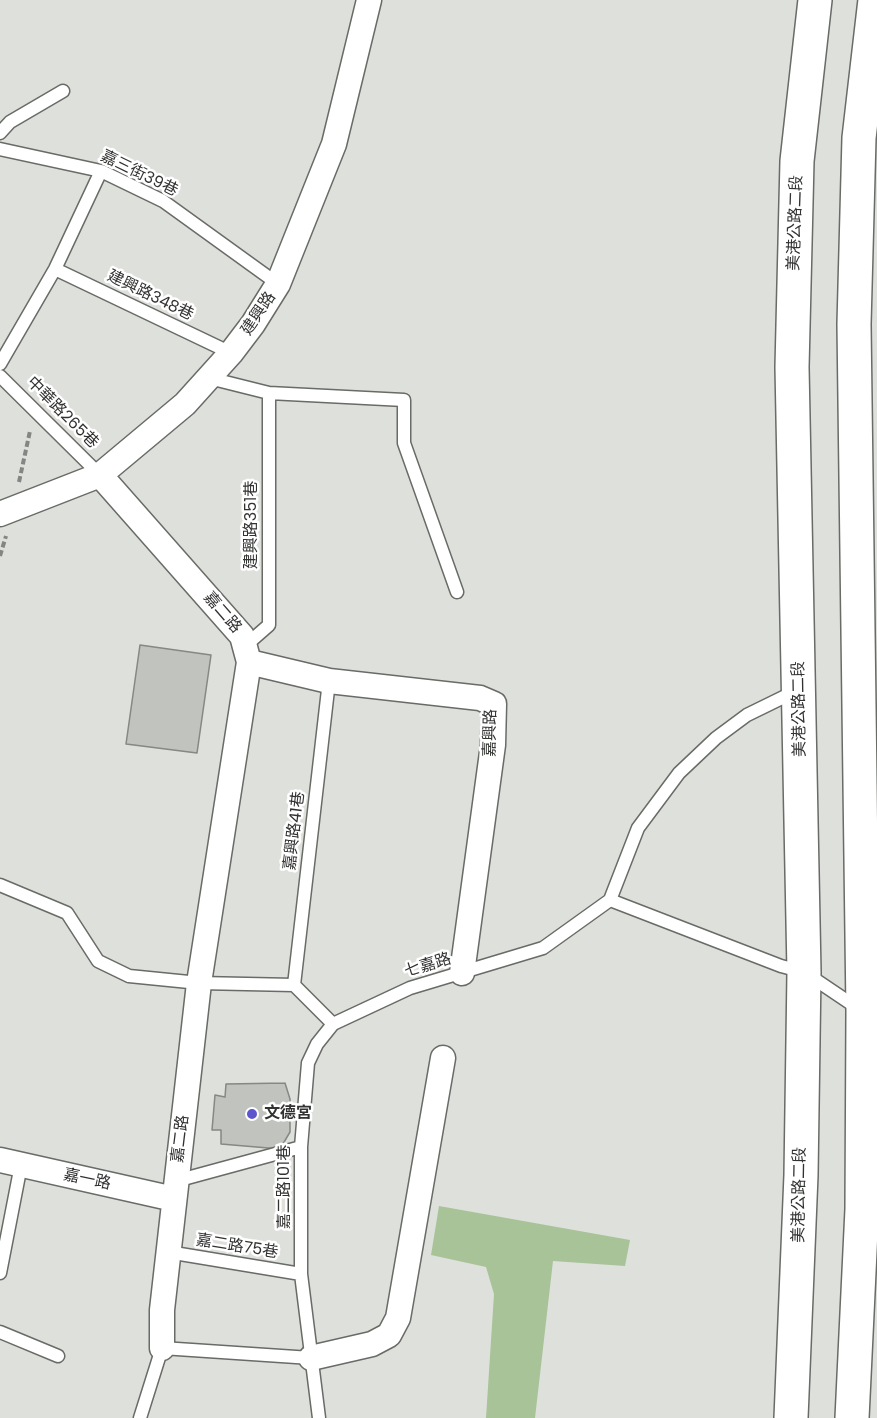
<!DOCTYPE html>
<meta charset="utf-8">
<style>
body{margin:0}
canvas{display:block;background:#dde0db}
</style>
<canvas width="877" height="1418"></canvas>
<script>
const g = document.querySelector('canvas').getContext('2d');
g.lineJoin = 'round';
function paint(path, color) { g.fillStyle = color; g.fill(path, 'evenodd'); }
const poly = rows => new Path2D(rows.map(r => 'M' + r).join(''));
function strokePath(path, color, width, dash) { g.strokeStyle = color; g.lineWidth = width; g.lineCap = dash ? 'butt' : 'round'; g.setLineDash(dash || []); g.stroke(path); }
function drawText(font, color, halo, rows, align = 'center') {
  g.font = font + ' Poppins,"Noto Sans TC",sans-serif'; g.lineWidth = 5; g.setLineDash([]); g.textBaseline = 'middle'; g.strokeStyle = halo; g.fillStyle = color; for (const [text, x, y, turn = 0] of rows) {
    g.save(); g.translate(x, y); g.rotate((+turn || 0) * Math.PI / 180); g.textAlign = isNaN(turn) ? turn : align; if (halo) g.strokeText(text, 0, 0); g.fillText(text, 0, 0); g.restore();
  }
}
const green = poly([
 [439,1206,630,1240,625,1266,553,1261,535,1418,486,1418,494,1294,486,1267,431,1255]
]);
const building = poly([
 [140,645,211,655,197,753,126,744,140,645],
 [285,1083,290,1099,290,1132,280,1149,221,1144,221,1130,212,1130,215,1095,225,1097,226,1084,285,1083]
]);
const path = poly([
 [19,482,30,431],
 [0,556,6,536]
]);
const service = poly([
 [0,133,10,122,63,91],
 [0,149,101,171,163,201,278,284],
 [55,269,231,353],
 [0,364,55,269,101,171],
 [0,376,100,475],
 [209,378,269,393,404,400,404,443,457,592],
 [245,646,269,625,269,393],
 [0,885,67,913,98,961,129,976,199,983,294,985,333,1024],
 [610,900,638,828,679,773,716,738,747,715,796,691],
 [294,985,329,681],
 [176,1181,301,1147],
 [168,1252,301,1274],
 [0,1273,21,1165],
 [0,1332,58,1356],
 [140,1418,162,1348,311,1358],
 [319,1418,301,1274,301,1147,308,1063,317,1044,333,1024,410,988,543,948,610,900,781,966,804,972,859,1009]
]);
const minor = poly([
 [100,475,242,636,249,662,199,983,162,1310,162,1348],
 [0,514,100,475,185,404,231,353,253,324,278,284,334,144,369,0],
 [249,662,329,681,480,698,494,704,493,745,462,973],
 [0,1160,174,1199],
 [311,1358,372,1344,389,1335,398,1318,443,1058]
]);
const primary = poly([
 [791,1418,801,1175,804,972,792,367,797,161,815,0],
 [852,1418,862,1209,863,1012,854,324,859,138,875,0]
]);
const markers = [
 [252,1114,6,"#5d55ce"]
];
const streetNames = [
 ["嘉三街39巷",139,174,26],
 ["美港公路二段",796,223,-88],
 ["建興路348巷",150,296,26],
 ["建興路",259,314,-56],
 ["中華路265巷",62,413,45],
 ["建興路351巷",252,525,-90],
 ["嘉二路",222,613,49],
 ["美港公路二段",800,709,-91],
 ["嘉興路",491,733,-89],
 ["嘉興路41巷",295,831,-83],
 ["七嘉路",428,966,-17],
 ["嘉二路",181,1139,-83],
 ["嘉一路",87,1180,12],
 ["嘉二路101巷",285,1187,-90],
 ["美港公路二段",800,1195,-89],
 ["嘉二路75巷",237,1247,9]
];
const poiNames = [
 ["文德宮",264,1114]
];
paint(green, '#a9c399');
paint(building, '#c0c3be');
strokePath(building, '#858883', 1.5);
strokePath(service, '#686b66', 15);
strokePath(minor, '#686b66', 27);
strokePath(primary, '#686b66', 36);
strokePath(path, '#838682', 4, [6, 3]);
strokePath(service, '#fff', 12);
strokePath(minor, '#fff', 24);
strokePath(primary, '#fff', 33);
for (const [x, y, r, color] of markers) { const dot = new Path2D(); dot.arc(x, y, r, 0, 2 * Math.PI); g.fillStyle = color; g.fill(dot); strokePath(dot, '#fff', 2); }
drawText('16px', '#313331', '#fff', streetNames);
drawText('bold 16px', '#313331', '#fff', poiNames, 'left');
</script>
